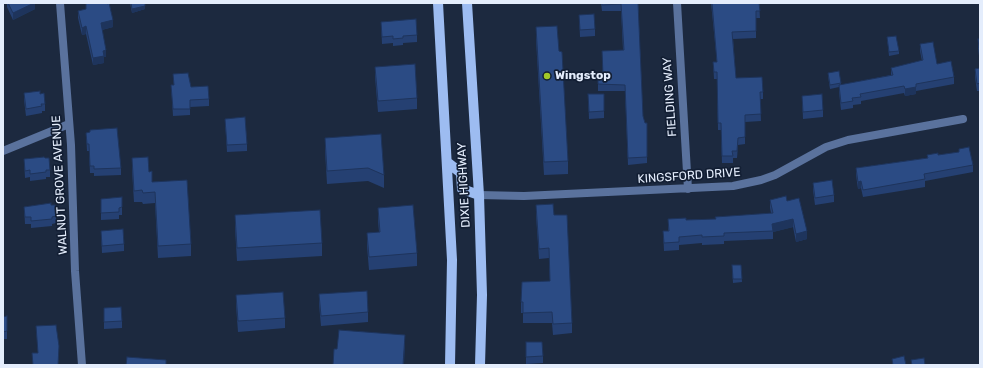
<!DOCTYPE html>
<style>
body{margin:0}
#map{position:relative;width:983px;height:368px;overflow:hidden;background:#1c293f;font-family:Rubik,sans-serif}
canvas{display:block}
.frame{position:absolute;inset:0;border:4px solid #e4edfc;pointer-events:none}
</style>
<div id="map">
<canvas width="983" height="368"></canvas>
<div class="frame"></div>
</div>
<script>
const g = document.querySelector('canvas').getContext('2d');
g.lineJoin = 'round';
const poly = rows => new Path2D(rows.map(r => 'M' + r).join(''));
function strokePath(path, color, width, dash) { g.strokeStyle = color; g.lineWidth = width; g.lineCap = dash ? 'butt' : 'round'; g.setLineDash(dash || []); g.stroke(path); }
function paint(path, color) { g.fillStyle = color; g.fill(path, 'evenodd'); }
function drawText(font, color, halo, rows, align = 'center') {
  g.font = font + ' Rubik,sans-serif'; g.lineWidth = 3.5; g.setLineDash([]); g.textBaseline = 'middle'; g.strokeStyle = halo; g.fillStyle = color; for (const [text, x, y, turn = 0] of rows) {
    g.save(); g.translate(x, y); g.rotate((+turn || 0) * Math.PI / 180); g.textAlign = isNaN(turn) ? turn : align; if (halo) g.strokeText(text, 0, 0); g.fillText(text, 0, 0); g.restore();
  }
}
const street = poly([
 [60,3,71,145,75,271,82,365],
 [677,3,688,189],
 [3,151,69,124],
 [479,195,524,196,733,186,761,180,775,175,826,147,848,140,963,119]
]);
const primary = poly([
 [438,3,452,260,450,365],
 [467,3,479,195,482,295,480,365],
 [447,162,461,173,462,189,479,195]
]);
const wall = poly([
 [7,3,35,3,35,9,13,20,7,7],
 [86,3,107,3,113,27,102,30,106,57,104,57,104,63,93,65,86,34,82,35,78,18,78,11,86,9],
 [130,3,145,3,145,9,132,13],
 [601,3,638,3,643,116,645,123,647,123,647,163,628,165,625,91,598,91,598,75,602,75,623,50,621,11,602,11],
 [711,3,759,3,760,18,756,18,756,38,733,39,736,78,763,92,763,99,760,99,761,121,745,122,745,144,738,145,737,158,733,158,733,163,722,163,721,130,718,130,717,79,714,79,713,62,717,62],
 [579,15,595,29,595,36,580,37],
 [381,22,417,35,417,42,403,43,403,45,393,46,393,43,382,44],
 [536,27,559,51,568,161,568,174,544,175,536,40],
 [887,37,899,51,899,54,889,56],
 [978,39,980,39,980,55,979,56,978,47],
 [920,44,937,64,954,77,954,84,916,91,916,94,905,96,904,93,861,101,861,104,853,105,853,108,841,110,839,92,839,87,830,89,828,76,828,73,841,83,841,85,891,75,891,68,922,61,920,51],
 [375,67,417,98,417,109,378,112,375,77],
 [980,68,980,91,977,91,975,77,975,69],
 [173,74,191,87,209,99,209,106,190,107,190,115,173,116,171,85,174,85],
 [24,93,40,94,45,104,45,111,42,111,42,113,26,116,24,100],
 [588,94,604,94,604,118,589,119],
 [802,96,823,110,823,117,803,119],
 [225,119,247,144,247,151,227,152],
 [86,133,121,168,121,175,94,176,94,173,90,173,89,151,87,151],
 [325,138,384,175,384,188,368,181,327,184,325,151],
 [959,149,973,165,973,172,925,181,925,187,863,197,861,188,858,189,856,175,856,168,927,158,927,155,938,155,959,152],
 [45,158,50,170,50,177,46,177,46,179,30,181,30,177,25,178,24,159],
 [132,158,149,172,152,182,191,244,191,256,158,258,155,203,143,204,142,202,134,202,132,170],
 [813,183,834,195,834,202,815,205,813,190],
 [101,199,122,207,122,215,119,215,119,219,101,220],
 [770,200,787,201,807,239,796,242,793,227,773,232,773,239,724,241,724,244,702,245,702,243,679,245,679,250,664,251,663,231,668,231,668,219,686,220,716,219,771,213,770,208],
 [51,205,56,216,56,223,52,224,52,226,31,228,31,224,25,224,24,207],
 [536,205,554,215,572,323,572,333,553,335,552,323,523,323,523,313,521,313,521,302,550,281,549,258,539,259,536,215],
 [378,208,417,253,417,266,369,270,367,246,367,233,379,232,378,221],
 [235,215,322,243,322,256,237,261,235,228],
 [101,231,124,244,124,251,102,253],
 [732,265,741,265,742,282,733,283],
 [319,294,368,312,368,322,321,326,319,304],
 [236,295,285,318,285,328,238,332,236,305],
 [104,308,122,321,122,328,104,329],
 [7,316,7,339,3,339,3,317],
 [526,342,543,356,543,363,526,364]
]);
const shadedWall = poly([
 [34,3,35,3,35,9,13,20,13,13],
 [145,6,145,9,132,13,132,9],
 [113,20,113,27,101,30,101,23],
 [86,26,86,34,82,35,82,28],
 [106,50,106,57,104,57,104,63,93,65,93,58,103,51],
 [916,87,916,94,905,96,905,89],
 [738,138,738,145,737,158,737,151],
 [861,181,861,188,858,189,858,182],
 [793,219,793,227,773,232,772,224],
 [807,231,807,239,796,242,796,234],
 [405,335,405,348,404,365,403,365]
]);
const building = poly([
 [8,3,34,3,13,13,8,3],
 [86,3,107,3,107,4,109,3,113,20,101,23,106,50,103,51,104,56,93,58,86,26,82,28,78,11,86,9,86,3],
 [131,3,145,3,145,6,132,9,131,3],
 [602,3,638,3,643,116,645,123,647,123,647,157,628,158,625,85,598,84,598,75,603,75,602,51,624,50,621,4,602,5,602,3],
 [712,3,759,3,760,11,756,11,756,31,732,32,736,78,762,77,763,92,760,92,761,114,745,115,745,137,738,138,737,151,732,151,733,156,722,156,721,123,718,123,717,72,714,72,713,62,717,62,712,3],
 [594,14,595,29,580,30,579,15,594,14],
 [416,19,417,35,403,36,403,38,393,39,393,36,382,37,381,22,416,19],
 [557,26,559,51,562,52,568,161,544,162,536,27,557,26],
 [896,36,899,51,889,52,887,37,896,36],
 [978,39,980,39,980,48,979,48,978,39],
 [933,42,937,64,951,61,954,77,916,84,916,87,905,89,904,86,860,94,861,97,852,98,853,101,841,103,839,85,893,75,891,68,923,60,920,44,933,42],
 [415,64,417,98,378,101,375,67,415,64],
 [980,68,980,83,977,84,975,69,980,68],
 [839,71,841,83,830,85,828,73,839,71],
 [188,73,191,87,208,86,209,99,190,100,190,109,173,109,171,85,174,85,173,74,188,73],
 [40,91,40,94,44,93,45,104,41,104,42,106,26,109,24,93,40,91],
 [588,94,604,94,604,111,589,112,588,94],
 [822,94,823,110,803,112,802,96,822,94],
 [245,117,247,144,227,145,225,119,245,117],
 [117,128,121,168,94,169,94,166,90,166,89,144,87,144,86,133,90,132,90,130,117,128],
 [381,134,384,175,368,168,327,171,325,138,381,134],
 [969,147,973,165,924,174,925,179,863,190,861,181,858,182,856,168,928,158,927,155,938,153,938,155,959,152,959,149,969,147],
 [44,157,45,158,49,158,50,170,46,170,46,172,30,174,30,170,25,171,24,159,44,157],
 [148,157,149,172,152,171,152,182,187,180,191,244,158,246,155,192,143,193,142,190,134,191,132,158,148,157],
 [832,180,834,195,815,198,813,183,832,180],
 [786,196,787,201,799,198,807,231,796,234,793,219,772,224,773,231,724,233,724,236,702,237,702,235,679,237,679,242,664,243,663,231,669,231,668,219,686,218,686,220,716,219,715,217,773,213,770,200,786,196],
 [122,197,122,207,119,208,119,212,101,213,101,199,122,197],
 [51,203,51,205,55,205,56,216,52,217,52,219,31,221,31,217,25,217,24,207,51,203],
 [553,204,554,215,567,215,572,323,553,324,552,312,523,313,523,302,521,302,522,282,550,281,549,248,539,249,536,205,553,204],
 [413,205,417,253,369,257,367,233,380,232,378,208,413,205],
 [320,210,322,243,237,248,235,215,320,210],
 [123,229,124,244,102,246,101,231,123,229],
 [732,265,741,265,742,279,733,279,732,265],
 [367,291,368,312,321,316,319,294,367,291],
 [283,292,285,318,238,321,236,295,283,292],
 [121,307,122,321,104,322,104,308,121,307],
 [7,316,7,331,3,332,3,317,7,316],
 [56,325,59,346,58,365,33,365,32,353,38,353,36,326,56,325],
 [339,330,405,335,403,365,333,365,334,349,337,349,339,330],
 [526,342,542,342,543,356,526,357,526,342],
 [904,356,906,365,893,365,892,359,904,356],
 [127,357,166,360,166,365,126,365,127,357],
 [924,358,925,365,912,365,911,360,924,358]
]);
const markers = [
 [547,76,4,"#a2c928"]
];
const poiNames = [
 ["Wingstop",555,76]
];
const streetNames = [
 ["FIELDING WAY",670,97,-94],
 ["KINGSFORD DRIVE",689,176,-4],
 ["WALNUT GROVE AVENUE",60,185,-93],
 ["DIXIE HIGHWAY",464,185,-93]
];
strokePath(street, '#5a729d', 8);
strokePath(primary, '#9dbcf1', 10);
paint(wall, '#254072');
paint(shadedWall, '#1e345c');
paint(building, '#2b4b84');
strokePath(building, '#1e345c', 1);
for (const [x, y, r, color] of markers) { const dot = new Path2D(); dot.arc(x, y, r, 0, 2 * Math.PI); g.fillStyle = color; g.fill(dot); strokePath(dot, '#131f34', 1.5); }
drawText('bold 12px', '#e4edfc', '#131f34', poiNames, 'left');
drawText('12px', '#e4edfc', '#131f34', streetNames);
</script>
